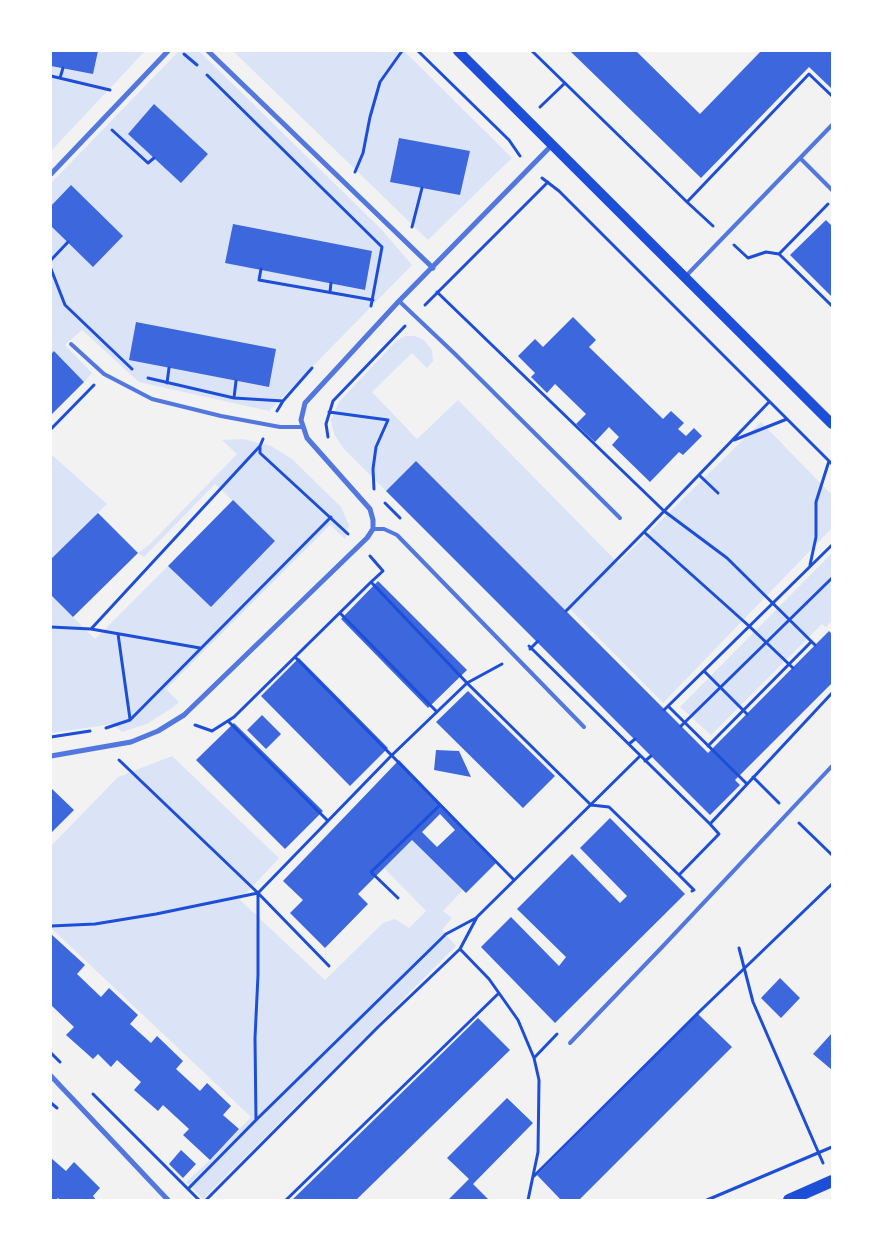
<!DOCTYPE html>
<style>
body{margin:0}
#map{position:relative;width:883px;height:1251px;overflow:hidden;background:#f2f2f2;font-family:Barlow,sans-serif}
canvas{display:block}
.frame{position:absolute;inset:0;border:52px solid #fff;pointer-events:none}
</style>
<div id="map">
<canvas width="883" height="1251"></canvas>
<div class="frame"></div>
</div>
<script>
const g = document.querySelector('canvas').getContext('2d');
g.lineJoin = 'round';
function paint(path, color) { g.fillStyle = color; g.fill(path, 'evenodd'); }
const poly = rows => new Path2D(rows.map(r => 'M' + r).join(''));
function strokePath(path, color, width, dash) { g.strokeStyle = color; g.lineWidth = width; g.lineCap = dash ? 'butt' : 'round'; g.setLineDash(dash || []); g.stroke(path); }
const green = poly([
 [51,51,145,51,51,151],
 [179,51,199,51,382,230,412,265,269,411,139,382,82,330,65,345,92,373,84,382,54,351,51,354,51,183],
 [233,51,404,51,512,158,428,240],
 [406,336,415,336,424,340,432,350,433,361,427,368,412,353,372,392,417,439,458,400,618,563,761,422,832,495,832,528,663,703,571,610,566,611,416,461,386,491,344,449,334,434,331,420,339,402,397,340],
 [243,439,271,446,292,459,341,507,349,525,345,539,330,525,166,689,179,702,172,708,147,724,122,732,113,724,51,733,51,595,95,639,168,566,211,607,275,541,215,484,144,557,138,553,150,544,237,454,222,440],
 [51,454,107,504,51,559],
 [832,553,832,621,826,627,822,624,711,735,680,707],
 [172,756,279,858,240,900,325,980,383,923,395,919,409,928,426,911,384,868,412,840,463,890,443,911,452,918,442,930,456,946,203,1199,186,1182,210,1160,251,1117,51,928,51,846,118,777]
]);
const building = poly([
 [51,51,98,51,93,74,51,66],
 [570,51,636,51,700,114,761,51,832,51,832,89,809,67,701,178],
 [154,104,208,154,181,183,128,134],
 [399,138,470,151,460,195,390,182],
 [71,185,123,236,93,267,51,226,51,206],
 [826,220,832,226,832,297,790,255],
 [233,224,372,251,365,290,225,263],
 [573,317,596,340,589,347,663,419,671,411,684,423,678,429,686,436,694,428,702,436,683,455,679,452,650,482,612,445,619,437,609,427,595,442,576,424,586,414,555,384,547,393,531,377,535,373,518,356,535,339,543,347],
 [136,322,276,349,269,387,129,360],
 [54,351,84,382,51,415,51,354],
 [416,461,708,753,829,631,832,634,832,683,735,780,740,785,710,815,386,491],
 [233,500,275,541,211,607,168,566],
 [98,513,138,553,73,617,51,595,51,559],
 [378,581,467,670,428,708,341,619],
 [299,658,388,748,350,786,261,696],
 [468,691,555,776,523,808,436,722],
 [262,715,281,734,266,749,247,730],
 [234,723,323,811,285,849,196,760],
 [436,750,459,751,471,777,434,770],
 [399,760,497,862,466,893,412,840,358,894,368,904,325,948,290,913,303,900,283,881],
 [440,814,455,830,437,847,422,832],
 [51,788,74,810,51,833],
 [610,818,685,894,555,1023,481,947,511,917,559,966,566,957,517,909,572,854,620,903,627,896,580,848],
 [51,934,85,965,77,974,101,997,109,988,138,1015,130,1024,151,1043,157,1036,183,1061,176,1069,200,1091,207,1083,231,1106,223,1115,239,1129,210,1160,183,1135,189,1129,163,1105,158,1111,134,1090,141,1082,117,1060,111,1067,98,1054,93,1059,66,1035,74,1027,51,1005],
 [780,978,800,998,781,1018,761,998],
 [698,1014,732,1047,579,1200,561,1200,537,1175],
 [478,1018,510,1050,356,1200,292,1200],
 [832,1033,832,1070,813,1054],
 [507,1098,533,1123,473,1184,489,1200,448,1200,469,1179,447,1158],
 [181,1150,196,1164,183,1178,169,1164],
 [51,1158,66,1171,74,1162,100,1188,93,1196,96,1200,60,1200,58,1198,56,1200,51,1200]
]);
const path = poly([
 [418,51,509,140,520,156],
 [532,51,687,202,713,226],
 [184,54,197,65],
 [207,75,382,247,371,306],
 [51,76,110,90],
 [60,78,63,68],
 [540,107,565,83],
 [112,130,148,163,154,158],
 [355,172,363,153,370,117,380,82,402,51],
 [542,178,559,191,832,464],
 [687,202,809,74,832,96],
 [412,227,422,188],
 [734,245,748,258,766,252,779,254,832,306],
 [779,254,828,204],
 [51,260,68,242],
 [51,269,65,305,132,369],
 [261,269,259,280,373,300],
 [330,292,331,283],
 [437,292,664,511,727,558,815,645],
 [425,305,548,182],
 [148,378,234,398,283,401,312,368],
 [167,383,169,368],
 [234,398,236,381],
 [769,402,644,532,749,626,793,668],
 [277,411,283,401],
 [329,412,388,420,376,447,373,469,374,489],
 [51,429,94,385],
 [328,437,326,424,333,401,405,326],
 [263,439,260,446,260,453,348,534],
 [734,440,787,419],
 [699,475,718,493],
 [385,503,400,518],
 [370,556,383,571,371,582,467,683,591,805,609,807,679,875],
 [810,565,816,537,816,502,829,461],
 [566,611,644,532],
 [340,613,437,712],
 [51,627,91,629,200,648],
 [91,629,260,446],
 [118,634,130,719],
 [529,646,710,824],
 [530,649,538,641],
 [295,657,514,880],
 [704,671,747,714],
 [668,706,747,784],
 [664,710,832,545],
 [228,721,328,821],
 [195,725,212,731,234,717,371,582],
 [681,726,832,578],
 [106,728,130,720,331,517],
 [51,737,90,731],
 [629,744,635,739],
 [708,746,811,642],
 [119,760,258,893,329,966],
 [645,761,651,756],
 [753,777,779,803],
 [799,823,832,855],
 [692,891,694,890,679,875,719,834,710,824,832,693],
 [398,898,371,872,440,805],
 [51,926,95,924,156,914,258,893],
 [739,948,753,1002,823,1163],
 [460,949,489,979,518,1020,534,1058,539,1080,538,1152,528,1200],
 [51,1053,60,1062],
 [534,1058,557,1034],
 [93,1094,199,1200],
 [51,1103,57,1108],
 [256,1120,255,1038,258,975,258,893,391,756,467,683,502,664],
 [533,1177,699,1012,832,884],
 [188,1189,256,1120,446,934,476,918],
 [206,1200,378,1027,460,949,477,917,640,756],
 [286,1200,499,993],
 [707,1200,832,1147]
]);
const service = poly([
 [800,158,832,190],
 [685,277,832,125],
 [399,301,455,354,620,518],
 [71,344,104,374,152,399,221,416,280,427,302,427],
 [373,529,384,529,397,535,584,727],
 [570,1043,664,945,832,766]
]);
const minor = poly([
 [208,51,433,268],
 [51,174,168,51],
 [51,756,131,742,158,731,184,715,367,538,373,529,373,520,370,509,307,438,301,420,305,403,399,301,552,145],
 [51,1076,168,1200]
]);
const secondary = poly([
 [458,51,832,424]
]);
const primary = poly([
 [789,1200,832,1181]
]);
paint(green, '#dbe4f7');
paint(building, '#3d67dc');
strokePath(path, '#1d4ed8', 3);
strokePath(service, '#5277de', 4);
strokePath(minor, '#5277de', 5);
strokePath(secondary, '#1d4ed8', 10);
strokePath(primary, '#1d4ed8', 12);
</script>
